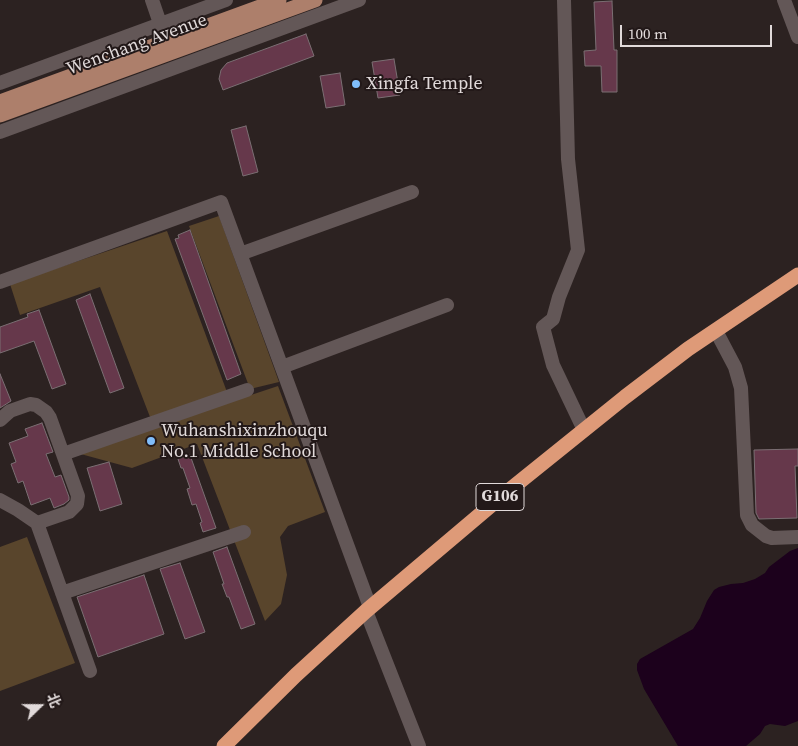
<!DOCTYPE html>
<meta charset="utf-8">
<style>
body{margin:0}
#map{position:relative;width:798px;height:746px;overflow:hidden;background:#2c2221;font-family:"Source Serif 4","Noto Sans SC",serif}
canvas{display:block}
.north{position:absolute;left:15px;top:681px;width:50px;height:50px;-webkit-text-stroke:4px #221818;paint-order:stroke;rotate:68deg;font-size:14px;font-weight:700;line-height:20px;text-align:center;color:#e1dada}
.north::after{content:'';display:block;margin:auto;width:18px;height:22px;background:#e1dada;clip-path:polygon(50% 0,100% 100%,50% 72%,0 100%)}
.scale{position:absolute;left:620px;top:25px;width:152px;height:22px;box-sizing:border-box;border:2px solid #e1dada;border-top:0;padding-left:6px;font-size:15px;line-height:18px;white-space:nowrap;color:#e1dada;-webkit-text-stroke:4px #221818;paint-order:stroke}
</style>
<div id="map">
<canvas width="798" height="746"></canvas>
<div class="north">北</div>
<div class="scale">100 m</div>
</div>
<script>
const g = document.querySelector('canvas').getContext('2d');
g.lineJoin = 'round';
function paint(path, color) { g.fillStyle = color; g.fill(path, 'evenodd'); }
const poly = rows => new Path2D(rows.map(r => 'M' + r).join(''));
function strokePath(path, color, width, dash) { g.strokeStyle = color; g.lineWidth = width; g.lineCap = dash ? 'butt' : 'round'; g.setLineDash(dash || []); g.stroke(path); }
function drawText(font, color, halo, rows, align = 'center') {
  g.font = font + ' "Source Serif 4",serif'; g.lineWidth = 4; g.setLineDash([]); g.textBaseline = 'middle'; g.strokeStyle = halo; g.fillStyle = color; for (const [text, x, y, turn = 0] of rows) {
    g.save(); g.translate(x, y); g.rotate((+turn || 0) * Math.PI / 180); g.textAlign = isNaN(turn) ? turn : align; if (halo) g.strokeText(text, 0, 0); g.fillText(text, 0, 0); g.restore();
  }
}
const green = poly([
 [219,216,279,382,250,389,189,226],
 [167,231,227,392,150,417,100,287,20,315,10,284],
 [278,386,325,512,288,526,280,537,287,575,281,604,265,621,197,444,132,468,77,453],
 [27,537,75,663,0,691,0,547]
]);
const water = poly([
 [798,548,798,721,785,726,770,724,765,726,760,734,746,746,678,746,644,689,637,670,637,664,640,659,693,629,700,618,707,601,714,590,719,587,731,584,743,583,755,579,765,573,769,567,790,551]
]);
const building = poly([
 [612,1,614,50,617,50,617,92,602,92,601,66,585,66,584,51,596,50,594,2,612,1],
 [306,34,314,56,223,90,219,79,221,70,227,63,306,34],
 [394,59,400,95,378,98,372,62,394,59],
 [340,73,345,105,326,108,320,76,340,73],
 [246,126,258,172,243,176,231,130,246,126],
 [190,230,241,374,227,380,175,239,179,238,178,235,190,230],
 [90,294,124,388,110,393,76,300,90,294],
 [39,310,66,384,52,389,34,341,0,353,0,327,28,317,27,314,39,310],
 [0,374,11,401,0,408,0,374],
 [42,423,53,452,46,454,55,477,61,475,69,497,69,500,64,504,54,508,50,498,31,505,23,481,18,483,11,464,16,462,9,443,28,436,25,429,42,423],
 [798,449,798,466,795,466,797,518,759,519,756,513,754,450,798,449],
 [190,455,216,528,203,532,200,523,202,522,196,504,192,505,187,489,190,488,183,468,181,468,178,459,190,455],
 [109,462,122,504,100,511,87,468,109,462],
 [227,547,255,624,241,629,229,597,227,597,222,584,224,584,213,552,227,547],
 [180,563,205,632,185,639,160,569,180,563],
 [144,575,164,634,98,657,77,597,144,575]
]);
const minor = poly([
 [152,0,163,32],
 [564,0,568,159,578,250,559,297,553,319,543,327,553,365,584,430],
 [784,0,798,37],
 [0,83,226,0],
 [0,132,359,0],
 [240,254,412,192],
 [0,282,221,202,370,607],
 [716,331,735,367,741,388,747,515,752,525,766,536,772,538,798,537],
 [282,367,447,305],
 [0,420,10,411,30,404,36,405,46,412,50,418,78,496,77,504,69,512,37,523,18,510,0,500],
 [63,454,247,390],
 [37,523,90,671],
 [62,593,244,532],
 [366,611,419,746]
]);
const major = poly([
 [0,102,279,0],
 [0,115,315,0]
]);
const highway = poly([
 [224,746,296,675,366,611,502,496,625,397,688,349,798,275]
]);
const markers = [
 [356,84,5,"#80bdfa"],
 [151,441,5,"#80bdfa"]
];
const shields = [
 [500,497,48]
];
const shieldNames = [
 ["G106",500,497]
];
const streetNames = [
 ["Wenchang Avenue",137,45,-20]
];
const poiNames = [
 ["Xingfa Temple",366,84],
 ["Wuhanshixinzhouqu",161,431],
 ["No.1 Middle School",161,452]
];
paint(green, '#59452c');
paint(water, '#1c011c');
paint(building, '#66384b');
strokePath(building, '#7b6f73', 1);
strokePath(minor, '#635757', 14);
strokePath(major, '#ad7f6b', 15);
strokePath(highway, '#de9a78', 15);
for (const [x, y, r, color] of markers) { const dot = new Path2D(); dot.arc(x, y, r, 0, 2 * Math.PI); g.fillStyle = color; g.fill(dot); strokePath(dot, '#221818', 2); }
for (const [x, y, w] of shields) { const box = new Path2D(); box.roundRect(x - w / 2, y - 13.5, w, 27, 4); g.fillStyle = '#221818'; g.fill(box); strokePath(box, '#e1dada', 1); }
drawText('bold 16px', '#e1dada', null, shieldNames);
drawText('18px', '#e1dada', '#221818', streetNames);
drawText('18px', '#e1dada', '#221818', poiNames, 'left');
</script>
